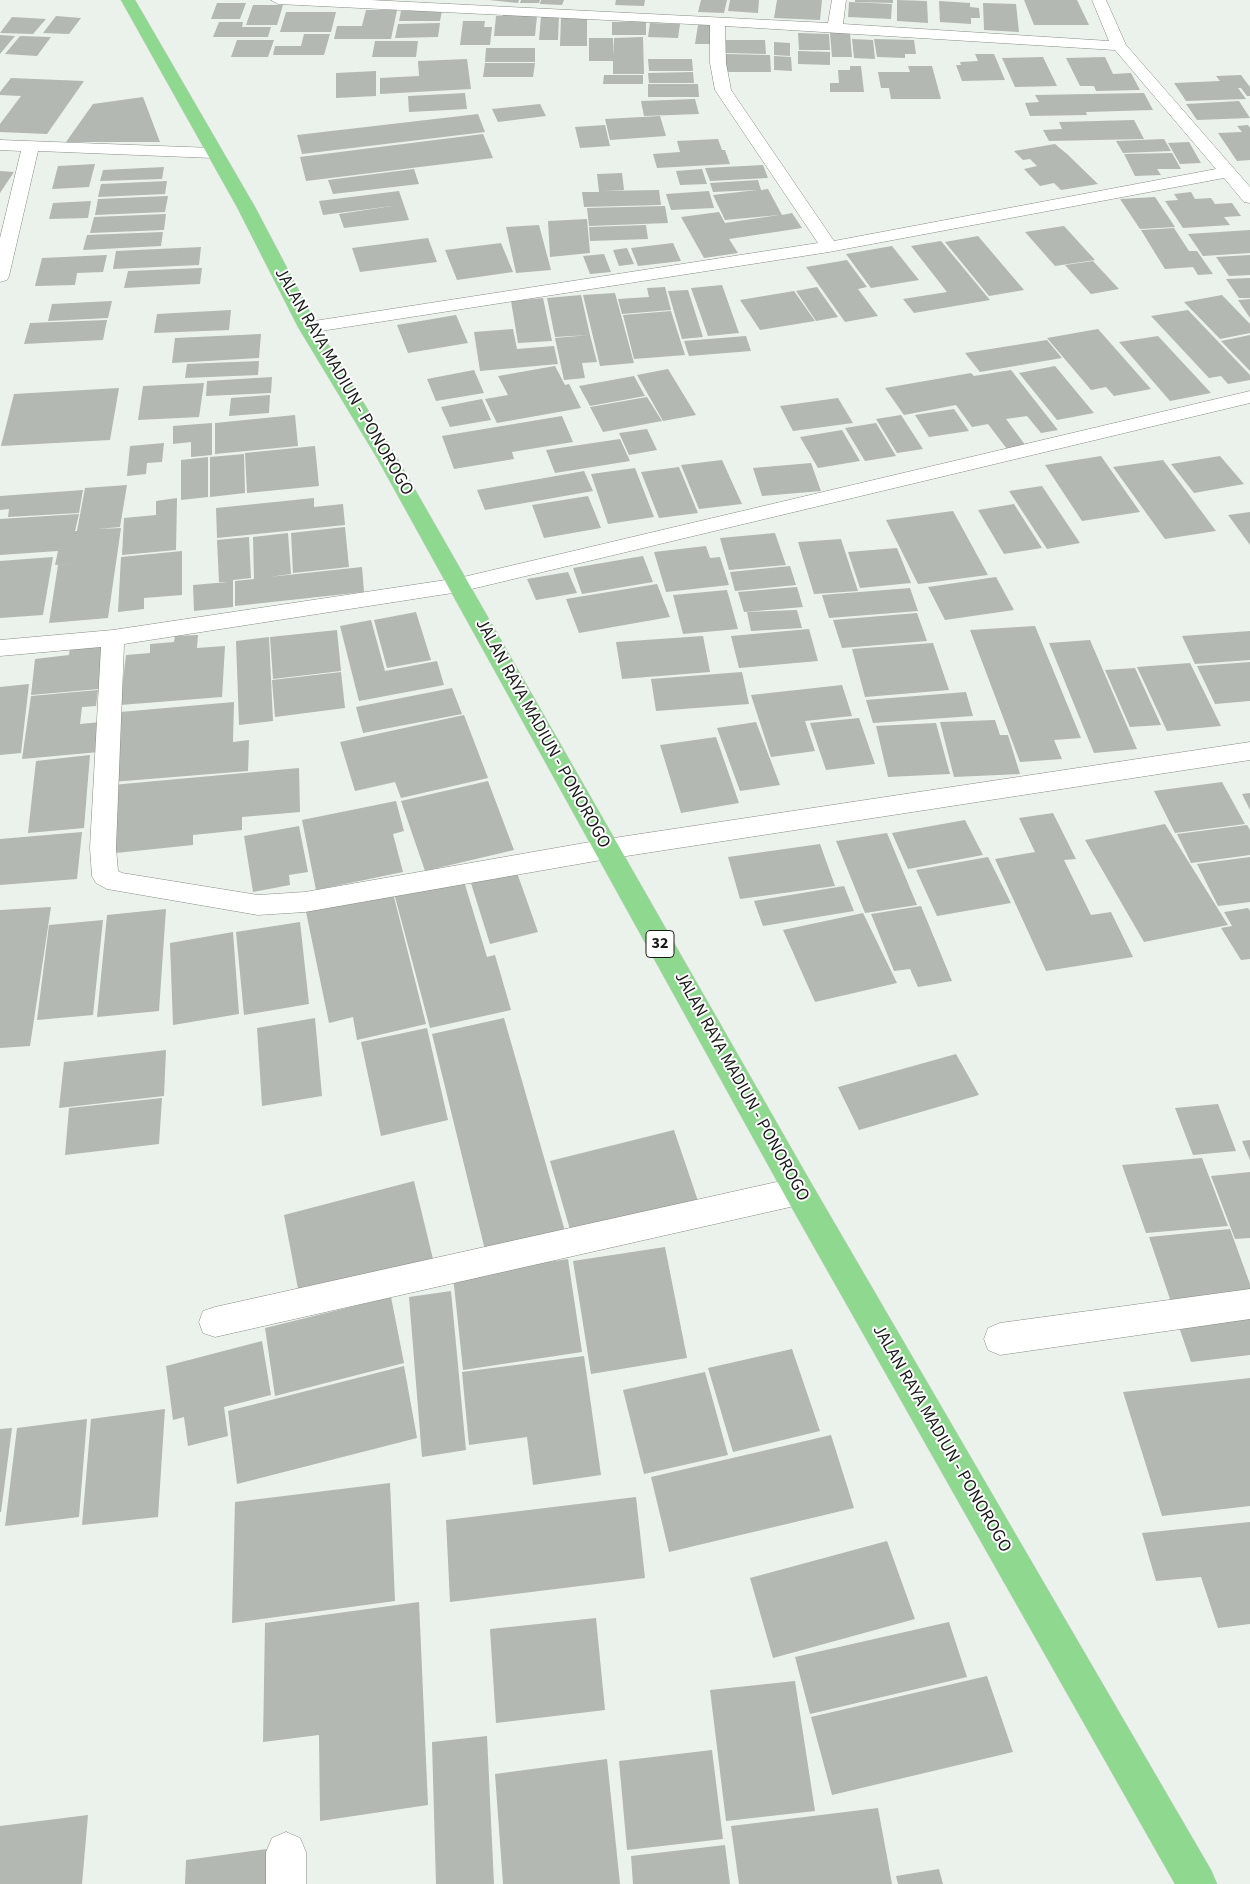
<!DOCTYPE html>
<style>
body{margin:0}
canvas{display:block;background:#ebf1eb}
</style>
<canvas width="1250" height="1884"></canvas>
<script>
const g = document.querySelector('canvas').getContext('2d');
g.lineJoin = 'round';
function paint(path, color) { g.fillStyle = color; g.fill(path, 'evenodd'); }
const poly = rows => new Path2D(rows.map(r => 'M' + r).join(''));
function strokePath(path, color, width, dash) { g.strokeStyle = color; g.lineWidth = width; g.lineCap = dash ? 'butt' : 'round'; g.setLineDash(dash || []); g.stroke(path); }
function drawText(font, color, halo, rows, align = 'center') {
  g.font = font + ' "Source Sans 3",sans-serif'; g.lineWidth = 4; g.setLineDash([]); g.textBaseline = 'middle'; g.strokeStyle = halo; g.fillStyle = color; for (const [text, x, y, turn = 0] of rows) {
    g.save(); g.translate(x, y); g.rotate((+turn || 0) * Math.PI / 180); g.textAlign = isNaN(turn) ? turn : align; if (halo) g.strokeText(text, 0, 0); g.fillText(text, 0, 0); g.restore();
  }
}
const building = poly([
 [489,0,519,0,518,3],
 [521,0,540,0,539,3,520,3],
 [541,0,564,0,562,5,540,4],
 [616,0,645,0,644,6,615,5],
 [701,0,727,0,724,13,698,12],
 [730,0,759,0,758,13,728,11],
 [777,0,822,0,820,20,774,18],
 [855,0,893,0,893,3,855,2],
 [897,0,927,1,928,23,897,21],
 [1024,0,1077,0,1089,25,1034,25],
 [939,1,970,3,970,7,979,8,980,18,971,18,971,24,940,22],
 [849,2,892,4,891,19,848,17],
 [217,3,246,3,240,19,211,19],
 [983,3,1016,4,1019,32,984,30],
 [253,5,283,5,277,25,246,25],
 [366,10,397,10,391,39,334,39,337,26,362,26],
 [401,11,442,11,440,21,399,21],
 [286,12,336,12,331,32,280,32],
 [503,13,513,13,512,16,537,16,535,36,494,36,496,16,503,16],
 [56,16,81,18,69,34,43,33],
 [541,16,559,16,558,40,539,40],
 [587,16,587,46,560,46,561,17],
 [12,17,46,19,33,34,0,33],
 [463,21,485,21,484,27,492,27,490,45,460,45],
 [646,21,646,35,612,35,612,22],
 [219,22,243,22,242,27,271,27,268,37,213,37],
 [440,23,438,37,395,38,398,24],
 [650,23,680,24,678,38,648,37],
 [698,25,715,25,713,44,695,44],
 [798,33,829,34,830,50,799,50],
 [830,33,850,33,852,57,832,57],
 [304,34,330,34,324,55,273,55,275,46,301,46],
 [0,35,15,36,0,54],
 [20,36,51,37,37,56,5,54],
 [643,37,644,74,613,74,613,61,589,61,589,38,613,38,613,57,614,38],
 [852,39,873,40,875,59,854,58],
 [874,39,914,40,916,54,905,54,905,58,877,57],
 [237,40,274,40,268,57,231,57],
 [725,40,765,40,766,54,725,53],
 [375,41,418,41,416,57,372,57],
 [774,42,790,43,790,56,774,55],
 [486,48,535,48,535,62,485,62],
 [798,51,830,52,830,65,798,64],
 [726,54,770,55,771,72,725,72],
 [975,54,994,54,1005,80,962,81,956,65,961,65,960,62,978,61],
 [774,56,791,57,792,71,774,70],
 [1043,57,1057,86,1015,87,1002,58],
 [1105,57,1113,74,1131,73,1140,90,1096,91,1094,86,1080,86,1066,58],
 [467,59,471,89,380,94,380,78,419,76,418,61],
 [648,59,692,59,693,71,649,71],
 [485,63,535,63,533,77,483,77],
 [850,66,861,66,864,92,830,92,830,83,839,83,838,70,850,70],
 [908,66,932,66,941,99,891,99,889,88,881,88,878,72,910,72],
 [376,71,376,96,336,98,336,73],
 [693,72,694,83,649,83,648,73],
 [604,75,643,75,643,84,603,84],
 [1241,75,1250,87,1250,96,1247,96,1241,88,1238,88,1246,99,1186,101,1174,83,1220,81,1216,76],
 [11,78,84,81,47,134,0,132,0,124,21,96,0,95,0,92],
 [648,84,698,84,699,97,648,97],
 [465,93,467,109,409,112,408,96],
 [1144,93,1153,110,1086,112,1087,115,1030,116,1025,103,1039,102,1035,95],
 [143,97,160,142,66,142,93,104],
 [695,99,699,114,644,116,641,101],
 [1239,101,1250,118,1197,120,1186,104],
 [540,104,546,116,498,122,492,109],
 [478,114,485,132,302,154,297,135],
 [660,116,666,136,610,140,605,119],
 [1134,120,1144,139,1049,141,1043,130,1062,129,1059,122],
 [605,125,610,146,580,148,575,127],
 [1248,125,1250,128,1250,160,1237,161,1218,133,1242,132,1237,126],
 [483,134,493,158,306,181,300,157],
 [718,139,722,150,725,150,730,164,657,168,653,154,680,152,677,141],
 [1164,139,1171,151,1123,153,1116,141],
 [1189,142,1201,163,1180,164,1168,143],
 [1055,144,1067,154,1098,184,1061,190,1054,183,1040,186,1024,169,1037,166,1030,159,1023,160,1014,151],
 [1172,153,1181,169,1157,169,1161,175,1135,176,1124,154],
 [95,164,89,187,52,189,58,166],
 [763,165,768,178,710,181,705,168],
 [164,167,162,179,100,181,103,170],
 [414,169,419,184,333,194,328,180],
 [702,169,707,184,680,185,676,171],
 [0,171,14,172,0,193],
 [622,173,624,190,603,191,659,190,661,205,584,207,582,192,599,192,597,174],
 [758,180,761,190,768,189,782,215,792,213,802,228,729,239,738,253,704,258,681,217,719,212,725,223,779,215,725,220,713,195,757,190,713,192,710,183],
 [167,181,165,194,98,197,101,184],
 [399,191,409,220,344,228,339,214,392,206,323,215,319,201],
 [709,191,714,208,671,210,666,194],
 [1191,192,1195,199,1211,198,1215,204,1232,203,1241,216,1224,217,1230,225,1183,228,1165,201,1178,200,1174,194],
 [168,196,165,212,95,215,98,199],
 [1155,197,1175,227,1140,229,1120,199],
 [91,201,88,218,49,219,53,203],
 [665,206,668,223,589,226,587,208],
 [166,214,164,230,90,233,94,217],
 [587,219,590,253,550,257,548,221],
 [539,225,551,270,516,273,506,227],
 [646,225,648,239,590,241,589,227],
 [1064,226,1095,260,1055,266,1025,232],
 [1174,228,1189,251,1197,251,1213,274,1198,275,1193,267,1165,269,1155,253,1185,251,1155,253,1141,230],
 [1250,230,1250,253,1203,256,1188,234],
 [163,232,161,246,83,250,87,235],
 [978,236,1024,290,989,296,945,242],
 [428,238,437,262,360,272,352,248],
 [941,241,990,300,914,313,903,299,947,292,911,246],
 [501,243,513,272,457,280,445,250],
 [673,243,681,261,638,266,631,248],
 [892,246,919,280,871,288,846,254],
 [201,247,199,265,113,269,116,251],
 [627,248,634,264,619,266,613,250],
 [604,254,611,272,590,274,583,256],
 [107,255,103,272,77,273,75,285,35,286,42,258],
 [1250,255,1250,275,1229,276,1216,257],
 [847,260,867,287,858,289,878,316,845,322,806,267],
 [1093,261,1119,289,1091,294,1065,265],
 [202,268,200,284,124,288,128,271],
 [1250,278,1250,298,1239,298,1226,279],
 [722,285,739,333,708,336,691,288],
 [665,287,671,310,622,314,618,299,649,297,647,288],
 [817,287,838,317,816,321,796,291],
 [688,290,703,337,682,339,668,291],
 [794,291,815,321,760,330,740,300],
 [615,293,634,363,600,366,583,295],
 [581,295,590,335,555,337,547,298],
 [1222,295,1250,324,1250,333,1220,339,1184,302],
 [543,298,552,341,518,343,511,301],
 [1250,299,1250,318,1238,300],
 [112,301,108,318,48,321,52,304],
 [231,310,229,330,154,333,157,314],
 [1188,310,1250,375,1250,380,1228,384,1221,376,1209,378,1151,316],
 [671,311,685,355,634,359,623,315],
 [456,315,468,343,408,353,397,325],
 [107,320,103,340,24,344,30,323],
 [513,329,517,349,554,346,558,364,480,371,474,332],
 [1098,329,1151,389,1114,396,1106,387,1091,390,1047,338],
 [261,334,259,358,172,363,175,338],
 [590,335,597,362,582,363,585,378,564,380,555,338],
 [1250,335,1250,371,1221,341],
 [746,336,751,351,689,356,684,341],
 [1158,336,1211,393,1170,401,1119,342],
 [1047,340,1062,358,980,372,965,353],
 [259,361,258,375,185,378,187,364],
 [555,366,565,385,569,384,581,408,497,423,485,399,508,395,498,376],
 [1055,366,1094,413,1057,420,1019,373],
 [668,369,696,415,663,421,637,375],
 [474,370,484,393,436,401,427,379],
 [1011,370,1058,430,1041,433,1027,416,1006,419,1026,446,1007,449,988,424,972,427,956,405,904,415,885,388,971,373,974,376],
 [634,376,645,396,590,406,579,386],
 [272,377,271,393,206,396,207,381],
 [204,383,199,417,138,420,143,386],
 [119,388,110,440,1,446,14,394],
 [270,395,269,413,229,416,231,398],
 [647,397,662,421,603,432,590,407],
 [838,398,853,423,793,431,780,406],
 [482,399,491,420,450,427,441,407],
 [954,409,969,431,929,437,915,415],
 [295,415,298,446,215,454,215,423],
 [901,415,923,449,897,453,876,419],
 [562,416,573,442,512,452,514,459,454,469,442,436],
 [212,423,212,455,191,457,191,442,173,444,173,426],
 [876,423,896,456,865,461,845,428],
 [647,429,657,450,629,455,619,433],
 [842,430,860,461,818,468,800,437],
 [620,439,630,461,555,473,546,450],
 [164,443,162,462,147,463,146,474,127,476,130,446],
 [315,446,319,486,247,493,245,453],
 [244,454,245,493,210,497,210,457],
 [1101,456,1140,512,1082,521,1045,465],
 [1220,456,1244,484,1194,493,1171,464],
 [208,457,208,497,181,500,181,460],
 [722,460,742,504,699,509,681,465],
 [1163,460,1216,531,1165,539,1113,467],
 [811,463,821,491,762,496,753,468],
 [679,467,698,513,659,518,641,472],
 [635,468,654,517,608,524,591,474],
 [584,471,593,491,485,510,477,490],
 [127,485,120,527,98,529,121,528,108,618,49,623,58,565,76,564,55,565,58,551,0,555,0,519,79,514,75,531,77,531,85,488],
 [1042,486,1080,543,1047,549,1009,491],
 [83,490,79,513,8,517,9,509,0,510,0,496],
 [588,496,601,528,544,538,532,505],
 [177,498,176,550,122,555,124,518,156,515,156,501],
 [314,498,314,507,343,504,345,525,217,538,216,508],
 [1014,504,1042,548,1004,554,978,510],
 [953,511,988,575,918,584,886,520],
 [1250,512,1250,545,1228,515],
 [345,527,349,567,293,573,291,533],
 [288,533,291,574,269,577,362,567,364,592,235,606,235,581,254,579,253,537],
 [775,533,786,565,729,570,720,538],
 [249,537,251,578,233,580,233,607,194,611,193,585,228,582,219,582,217,540],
 [841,539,858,591,814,594,798,542],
 [706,546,710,558,720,557,729,585,666,592,654,552],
 [897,548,911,583,860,588,848,552],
 [182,551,182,595,144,598,144,609,118,612,121,557],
 [643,556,653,582,582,594,573,568],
 [53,557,43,615,0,618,0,561],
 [790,566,796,585,735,591,730,572],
 [568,572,577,593,536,600,527,579],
 [996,577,1014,610,945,620,928,587],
 [657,584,670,617,579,633,566,599],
 [797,587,803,607,744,612,738,592],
 [910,588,918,611,829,618,822,595],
 [727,590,738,629,683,634,673,595],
 [797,610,802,628,751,631,747,612],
 [416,612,431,660,387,668,374,620],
 [917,613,927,641,842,648,833,620],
 [371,620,385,671,437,661,444,685,359,701,340,626],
 [1035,626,1081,738,1054,740,1062,759,1020,762,970,630],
 [809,629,818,661,739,668,731,636],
 [337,630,341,671,273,679,270,637],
 [1250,631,1250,660,1195,664,1182,636],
 [198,635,197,648,225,646,222,697,120,705,126,655,150,653,150,644,174,642,175,636],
 [703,636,710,672,622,679,616,642],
 [269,637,273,721,239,725,236,641],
 [1090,640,1137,749,1094,753,1049,643],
 [103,642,99,689,31,695,35,659,69,655,70,646],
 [933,643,949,690,865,697,852,649],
 [1250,662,1250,701,1215,704,1197,666],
 [1190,663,1221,726,1167,731,1137,667],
 [1135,668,1161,725,1130,727,1105,670],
 [341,672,345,708,275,717,272,680],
 [742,672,749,704,656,711,651,679],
 [29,684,21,753,0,755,0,687],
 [842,685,852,716,805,721,815,751,771,757,751,695],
 [452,688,462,714,363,733,356,707],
 [98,690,96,706,82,707,80,724,101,722,99,752,22,759,31,696],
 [966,692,973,716,873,723,866,700],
 [234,702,233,742,249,740,248,771,112,782,120,712],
 [464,715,488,778,401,798,395,782,355,791,340,742],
 [859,718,875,764,826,770,810,723],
 [995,720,1000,735,1008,735,1020,774,954,777,940,722],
 [756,722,780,785,740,791,717,728],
 [936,723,950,774,888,777,876,726],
 [716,737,739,803,681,813,660,745],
 [90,755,84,828,28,833,36,761],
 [299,768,300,812,242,817,242,830,193,835,193,845,106,854,112,785],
 [488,781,514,850,425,871,401,801],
 [1222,782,1245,824,1175,833,1154,791],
 [1250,793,1250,810,1242,794],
 [396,801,404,831,393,834,403,872,316,890,302,820],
 [1053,813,1076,859,1064,860,1091,915,1111,912,1133,957,1046,971,995,859,1035,852,1019,818],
 [965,820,983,855,908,869,892,833],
 [1165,824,1228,925,1144,942,1085,840],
 [1247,825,1250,830,1250,855,1191,863,1177,834],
 [299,826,308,872,289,875,290,885,253,892,244,836],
 [82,832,77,879,0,885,0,839],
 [887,833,917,905,865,913,836,841],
 [820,844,835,886,740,899,728,857],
 [988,857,1011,903,937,916,916,870],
 [1250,857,1250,902,1218,906,1197,864],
 [516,870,538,932,490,944,470,880],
 [463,878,487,957,495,955,511,1010,430,1028,394,893],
 [844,886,854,911,763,926,754,901],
 [393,893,426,1024,357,1040,353,1017,329,1023,306,912],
 [921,906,952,981,918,987,910,969,894,971,871,914],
 [51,907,30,1046,0,1048,0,910],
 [1248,908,1250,911,1250,959,1241,960,1221,928,1232,926,1224,912],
 [166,909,159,1011,97,1017,107,915],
 [863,913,897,983,815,1002,783,930],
 [103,920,93,1015,37,1020,49,925],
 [300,922,309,1004,244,1015,236,932],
 [233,932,239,1014,173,1025,170,943],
 [315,1018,322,1096,262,1106,257,1028],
 [504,1018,565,1231,485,1250,432,1034],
 [427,1028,448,1120,381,1136,361,1042],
 [166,1050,164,1096,59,1108,64,1062],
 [956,1054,979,1095,859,1130,838,1087],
 [162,1098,159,1144,65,1155,69,1108],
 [1218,1104,1236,1151,1193,1155,1175,1108],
 [674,1130,698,1201,571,1233,550,1161],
 [1250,1140,1250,1160,1242,1141],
 [1202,1158,1228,1226,1146,1233,1122,1165],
 [1250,1172,1250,1238,1235,1239,1211,1176],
 [414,1181,433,1259,299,1294,284,1215],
 [1230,1229,1250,1284,1250,1294,1171,1302,1149,1237],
 [665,1247,687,1358,591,1374,573,1261],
 [568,1259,582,1352,463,1370,453,1276],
 [451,1291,466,1450,422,1457,409,1297],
 [391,1297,404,1363,275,1396,265,1328],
 [1250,1315,1250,1355,1191,1362,1178,1324],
 [262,1341,271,1395,224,1407,228,1436,188,1446,184,1417,173,1420,166,1366],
 [792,1349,820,1431,733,1452,708,1368],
 [584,1356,601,1475,533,1485,527,1437,469,1445,462,1372],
 [404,1366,417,1438,237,1484,228,1411],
 [705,1372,728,1455,644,1474,623,1390],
 [1250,1378,1250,1506,1162,1516,1123,1392],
 [165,1409,158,1517,82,1525,91,1419],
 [87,1419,79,1517,5,1526,17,1428],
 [12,1428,1,1512,0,1512,0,1429],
 [831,1435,854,1508,669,1552,651,1477],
 [390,1483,395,1601,232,1623,235,1502],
 [636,1497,645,1578,450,1602,446,1520],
 [1250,1522,1250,1624,1218,1628,1201,1577,1156,1581,1142,1533],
 [887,1541,915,1619,773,1658,750,1578],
 [419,1602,428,1805,320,1821,319,1735,263,1742,265,1623],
 [596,1618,605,1710,496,1723,490,1629],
 [949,1622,967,1677,810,1714,795,1657],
 [987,1676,1013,1752,832,1795,811,1717],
 [795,1681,815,1811,726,1821,710,1690],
 [487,1736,494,1884,436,1884,432,1742],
 [712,1750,723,1839,627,1850,619,1761],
 [607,1759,620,1884,503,1884,495,1774],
 [878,1808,892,1884,739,1884,731,1826],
 [88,1815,82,1884,0,1884,0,1826],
 [725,1845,730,1884,633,1884,631,1856],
 [274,1848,273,1884,185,1884,186,1860],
 [939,1869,943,1884,898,1884,896,1876]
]);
const minor = poly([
 [271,0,370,0,828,23,832,0,846,0,843,24,1109,41,1092,0,1106,0,1126,45,1250,187,1250,203,1244,202,1224,178,829,252,308,333,301,331,298,327,301,323,818,243,715,90,710,63,710,25,278,4,271,0],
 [725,26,1115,50,1216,169,834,241,731,90,726,63,725,26],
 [0,140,213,148,219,149,221,153,219,157,213,158,38,151,9,276,7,280,0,282,0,238,21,151,0,150,0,140],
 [1250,391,1250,403,459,592,124,644,116,848,118,871,122,873,258,895,305,892,607,839,616,842,620,849,616,856,607,859,305,912,258,915,107,889,96,883,92,876,90,848,101,647,0,656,0,640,113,630,459,578,1250,391],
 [799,1177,810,1181,814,1191,810,1201,799,1205,215,1337,203,1333,199,1322,203,1311,215,1307,799,1177],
 [1250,1289,1250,1319,1000,1355,988,1350,984,1339,988,1328,1000,1323,1250,1289],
 [286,1832,300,1838,306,1852,306,1884,266,1884,266,1852,272,1838,286,1832]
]);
const tertiary = poly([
 [1250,742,1250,760,607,859,598,856,594,849,598,842,607,839,1250,742]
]);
const trunk = poly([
 [121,0,135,0,255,207,318,327,397,458,810,1181,1211,1870,1217,1884,1175,1884,788,1201,377,458,298,327,237,207,121,0]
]);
const shields = [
 [660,944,28]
];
const shieldNames = [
 ["32",660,944]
];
const streetNames = [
 ["JALAN RAYA MADIUN - PONOROGO",343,382,60],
 ["JALAN RAYA MADIUN - PONOROGO",542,734,61],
 ["JALAN RAYA MADIUN - PONOROGO",741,1087,61],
 ["JALAN RAYA MADIUN - PONOROGO",941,1439,60]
];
paint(building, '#b3b8b2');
strokePath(minor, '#878d87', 1);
strokePath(tertiary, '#878d87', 1);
strokePath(trunk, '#cccdcc', 1);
paint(minor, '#fff');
paint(tertiary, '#fff');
paint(trunk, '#8ed890');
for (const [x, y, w] of shields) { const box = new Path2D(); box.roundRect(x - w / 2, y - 13.5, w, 27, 4); g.fillStyle = '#fff'; g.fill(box); strokePath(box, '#181a18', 1); }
drawText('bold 16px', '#181a18', null, shieldNames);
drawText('18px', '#181a18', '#fff', streetNames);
</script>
